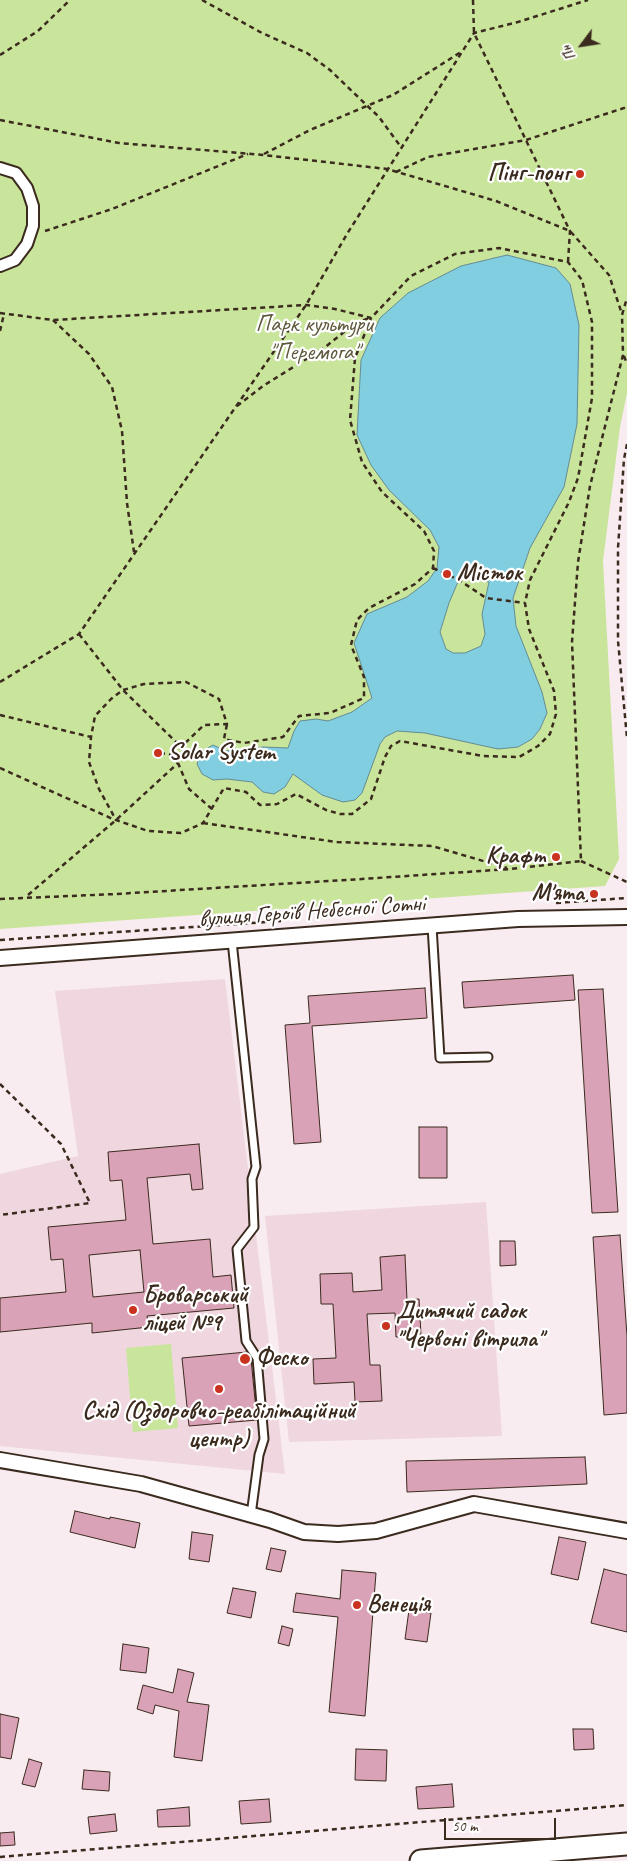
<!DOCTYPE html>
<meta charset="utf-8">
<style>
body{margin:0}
#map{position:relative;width:627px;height:1861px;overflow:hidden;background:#f8ecf0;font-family:Caveat,sans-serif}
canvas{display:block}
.north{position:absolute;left:557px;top:20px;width:50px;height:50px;-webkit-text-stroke:4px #fff;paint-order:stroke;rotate:239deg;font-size:14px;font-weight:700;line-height:20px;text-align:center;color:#3b2a1e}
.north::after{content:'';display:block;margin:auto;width:18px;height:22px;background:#3b2a1e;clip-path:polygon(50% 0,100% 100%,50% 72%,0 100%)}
.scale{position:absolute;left:444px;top:1818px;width:112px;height:22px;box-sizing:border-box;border:2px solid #3b2a1e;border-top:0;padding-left:6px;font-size:15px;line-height:18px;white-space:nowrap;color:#3b2a1e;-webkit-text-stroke:4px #fff;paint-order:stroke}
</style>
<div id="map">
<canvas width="627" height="1861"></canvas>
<div class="north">Пн</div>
<div class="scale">50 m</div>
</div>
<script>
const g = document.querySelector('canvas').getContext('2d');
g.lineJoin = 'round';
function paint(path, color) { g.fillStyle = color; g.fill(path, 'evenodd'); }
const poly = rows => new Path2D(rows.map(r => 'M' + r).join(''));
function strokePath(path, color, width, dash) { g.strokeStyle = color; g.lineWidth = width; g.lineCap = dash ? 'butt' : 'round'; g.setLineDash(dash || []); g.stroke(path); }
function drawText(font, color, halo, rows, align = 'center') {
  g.font = font + ' Caveat,sans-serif'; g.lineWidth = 4.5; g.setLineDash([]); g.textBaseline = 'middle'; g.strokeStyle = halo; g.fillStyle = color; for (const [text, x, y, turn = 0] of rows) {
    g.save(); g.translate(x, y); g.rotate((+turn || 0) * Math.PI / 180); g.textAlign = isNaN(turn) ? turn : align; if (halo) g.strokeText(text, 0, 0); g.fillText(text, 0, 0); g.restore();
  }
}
const built = poly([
 [225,979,285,1474,0,1446,0,1174,78,1156,55,991],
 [486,1202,502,1436,289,1442,265,1216]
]);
const green = poly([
 [0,0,627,0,627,393,620,427,603,561,619,859,605,886,0,929],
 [171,1344,178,1428,133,1432,126,1348]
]);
const water = poly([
 [507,255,556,268,570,284,579,325,577,424,564,487,530,548,513,598,516,626,542,692,547,713,540,729,532,739,518,747,498,749,425,733,397,731,385,737,380,744,362,793,355,800,343,802,322,795,293,774,285,787,274,794,263,792,252,782,227,779,213,780,202,774,197,764,201,752,213,745,226,751,263,747,288,748,294,731,300,721,316,719,328,721,352,712,372,698,354,643,367,614,407,597,428,581,437,568,439,547,430,530,389,490,371,465,357,435,361,360,380,318,408,293,461,266,507,255],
 [460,577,489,582,482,614,485,634,481,646,465,653,453,653,446,649,440,632,449,603,460,577]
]);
const building = poly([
 [573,975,575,1000,464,1008,462,982,573,975],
 [425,988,427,1018,312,1026,321,1142,294,1144,285,1025,310,1023,308,996,425,988],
 [603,989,618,1212,592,1213,578,990,603,989],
 [419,1127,447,1127,447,1178,419,1178,419,1127],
 [199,1144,203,1189,192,1190,190,1174,147,1178,153,1244,210,1239,213,1277,231,1275,234,1308,147,1316,149,1327,92,1333,92,1323,0,1332,0,1298,66,1292,63,1259,51,1260,48,1227,126,1220,122,1180,110,1181,108,1152,199,1144],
 [140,1250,144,1292,93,1297,89,1255,140,1250],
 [620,1235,627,1336,627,1413,604,1415,593,1237,620,1235],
 [500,1241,515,1241,516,1265,500,1266,500,1241],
 [405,1255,407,1300,419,1299,421,1335,396,1337,395,1313,367,1314,370,1365,380,1365,382,1401,355,1402,354,1382,314,1384,313,1359,336,1358,333,1304,321,1304,320,1274,352,1273,353,1292,382,1290,380,1257,405,1255],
 [247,1352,251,1359,257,1420,189,1426,182,1358,247,1352],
 [585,1457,587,1484,407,1492,406,1461,585,1457],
 [75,1511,110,1519,110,1517,140,1523,135,1548,70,1532,75,1511],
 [192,1532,213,1535,209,1562,189,1559,192,1532],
 [559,1537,586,1542,578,1580,551,1574,559,1537],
 [271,1548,286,1551,281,1572,266,1569,271,1548],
 [604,1569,627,1575,627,1632,591,1623,604,1569],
 [342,1570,376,1573,365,1716,329,1712,338,1617,293,1612,296,1593,340,1599,342,1570],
 [233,1588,256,1592,251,1618,227,1613,233,1588],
 [409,1610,431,1613,427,1642,405,1639,409,1610],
 [282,1626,293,1629,289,1646,278,1643,282,1626],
 [123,1644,149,1648,146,1673,120,1670,123,1644],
 [178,1669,194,1673,187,1702,209,1705,202,1761,174,1757,179,1711,155,1705,153,1714,137,1709,143,1685,173,1693,178,1669],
 [0,1714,19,1718,11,1759,0,1757,0,1714],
 [573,1729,593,1729,594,1749,574,1750,573,1729],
 [356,1749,387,1750,386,1781,355,1780,356,1749],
 [29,1759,42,1763,35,1787,22,1784,29,1759],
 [84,1770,110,1772,109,1791,82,1789,84,1770],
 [452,1784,454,1807,418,1809,416,1787,452,1784],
 [269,1799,271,1822,241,1824,239,1801,269,1799],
 [189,1807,190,1826,158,1827,157,1810,189,1807],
 [115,1814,117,1831,90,1834,88,1817,115,1814],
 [14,1832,15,1845,0,1846,0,1833,14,1832]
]);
const path = poly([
 [202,0,262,33,307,53,330,70,379,117,401,147],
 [473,0,474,33,570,231,568,262],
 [0,55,38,31,70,0],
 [0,120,119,143,263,155,387,169,496,201,570,231,609,275,622,314],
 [264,154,310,130,393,95,461,52],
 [396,172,428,157,526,140,627,107],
 [45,231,112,209,248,154],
 [0,313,53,320,306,305,335,309,371,318],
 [53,320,89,354,112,387,122,431,127,503,134,552],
 [0,331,4,314],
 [624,356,627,364],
 [237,406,263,386,324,348,354,324,369,318],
 [627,444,624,459,618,548,618,641,627,738],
 [433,568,459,580,486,598,525,603],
 [79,634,123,690,181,747],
 [0,682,79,634,306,305,347,234,474,33,518,22,588,0],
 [0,715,91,737],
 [160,753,179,756],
 [0,768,115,820],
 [212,809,189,789,178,763,181,747,204,725,227,724,219,699,186,682,144,684,123,690,111,699,95,716,91,737,89,762,99,789,116,820,148,831,181,833,203,823,224,788,246,792,260,805,277,804,296,794,326,810,340,814,352,814,371,799,385,757,391,746,400,741,483,756,519,757,538,746,550,734,556,714,554,691,529,629,525,603,530,580,569,502,578,478,592,398,592,322,582,280,568,262,499,248,455,254,411,276,371,318,355,358,350,420,362,462,382,492,424,531,434,551,433,568,415,584,369,608,357,620,351,645,364,677,364,698,330,713,299,716,283,737,244,743,224,739,227,724],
 [203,823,337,842,432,846,507,868],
 [581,861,627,882],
 [28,895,116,820,178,763],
 [0,899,116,894,362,879,510,869,581,861,572,642,578,562,590,486,623,355,622,315,627,298],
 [556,903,627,898],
 [0,940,281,921],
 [0,1084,61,1144,90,1203,0,1215],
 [0,1857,627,1805]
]);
const service = poly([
 [432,926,440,1058,488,1057],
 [232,941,256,1167,252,1179,254,1227,237,1249,246,1341,257,1358,264,1439,259,1455,251,1515]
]);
const pedestrian = poly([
 [0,168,16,173,27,188,33,206,33,226,27,244,15,260,0,266]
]);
const minor = poly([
 [0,958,518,919,627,917],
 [0,1460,141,1484,270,1520,304,1532,338,1534,376,1531,474,1504,627,1531]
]);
const primary = poly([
 [421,1861,627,1844]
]);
const markers = [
 [580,174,5,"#c8321e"],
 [447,574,5,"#c8321e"],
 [158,753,5,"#c8321e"],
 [556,857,5,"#c8321e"],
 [594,894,5,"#c8321e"],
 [133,1310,5,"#c8321e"],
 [386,1326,5,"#c8321e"],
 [245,1359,6,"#c8321e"],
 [219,1389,5,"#c8321e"],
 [357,1605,5,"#c8321e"]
];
const poiNames = [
 ["Пінг-понг",570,174,"right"],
 ["Місток",457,574],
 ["Solar System",168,753],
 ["Крафт",546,857,"right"],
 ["М'ята",584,894,"right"],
 ["Броварський",143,1296],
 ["ліцей №9",143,1324],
 ["Дитячий садок",396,1312],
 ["\"Червоні вітрила\"",396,1340],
 ["Феско",256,1359],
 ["Схід (Оздоровчо-реабілітаційний",219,1412,"center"],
 ["центр)",219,1440,"center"],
 ["Венеція",367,1605]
];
const parkNames = [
 ["Парк культури",314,325],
 ["\"Перемога\"",314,353]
];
const streetNames = [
 ["вулиця Героїв Небесної Сотні",312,912,-4]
];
paint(built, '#efd6df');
paint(green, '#c9e49b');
paint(water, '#81cee0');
strokePath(water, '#658c92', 1);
paint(building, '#daa2b6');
strokePath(building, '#3b2a1e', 1);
strokePath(service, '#3b2a1e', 11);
strokePath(pedestrian, '#3b2a1e', 14);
strokePath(minor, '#3b2a1e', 18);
strokePath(primary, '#3b2a1e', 25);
strokePath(path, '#3b2a1e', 2.5, [5, 4]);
strokePath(service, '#fff', 7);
strokePath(pedestrian, '#fff', 10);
strokePath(minor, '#fff', 14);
strokePath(primary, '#fff', 21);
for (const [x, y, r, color] of markers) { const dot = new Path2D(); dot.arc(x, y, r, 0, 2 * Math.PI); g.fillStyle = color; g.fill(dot); strokePath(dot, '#fff', 2); }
drawText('bold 24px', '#3b2a1e', '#fff', poiNames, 'left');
drawText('24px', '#5e583d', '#fff', parkNames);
drawText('24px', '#3b2a1e', '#fff', streetNames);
</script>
